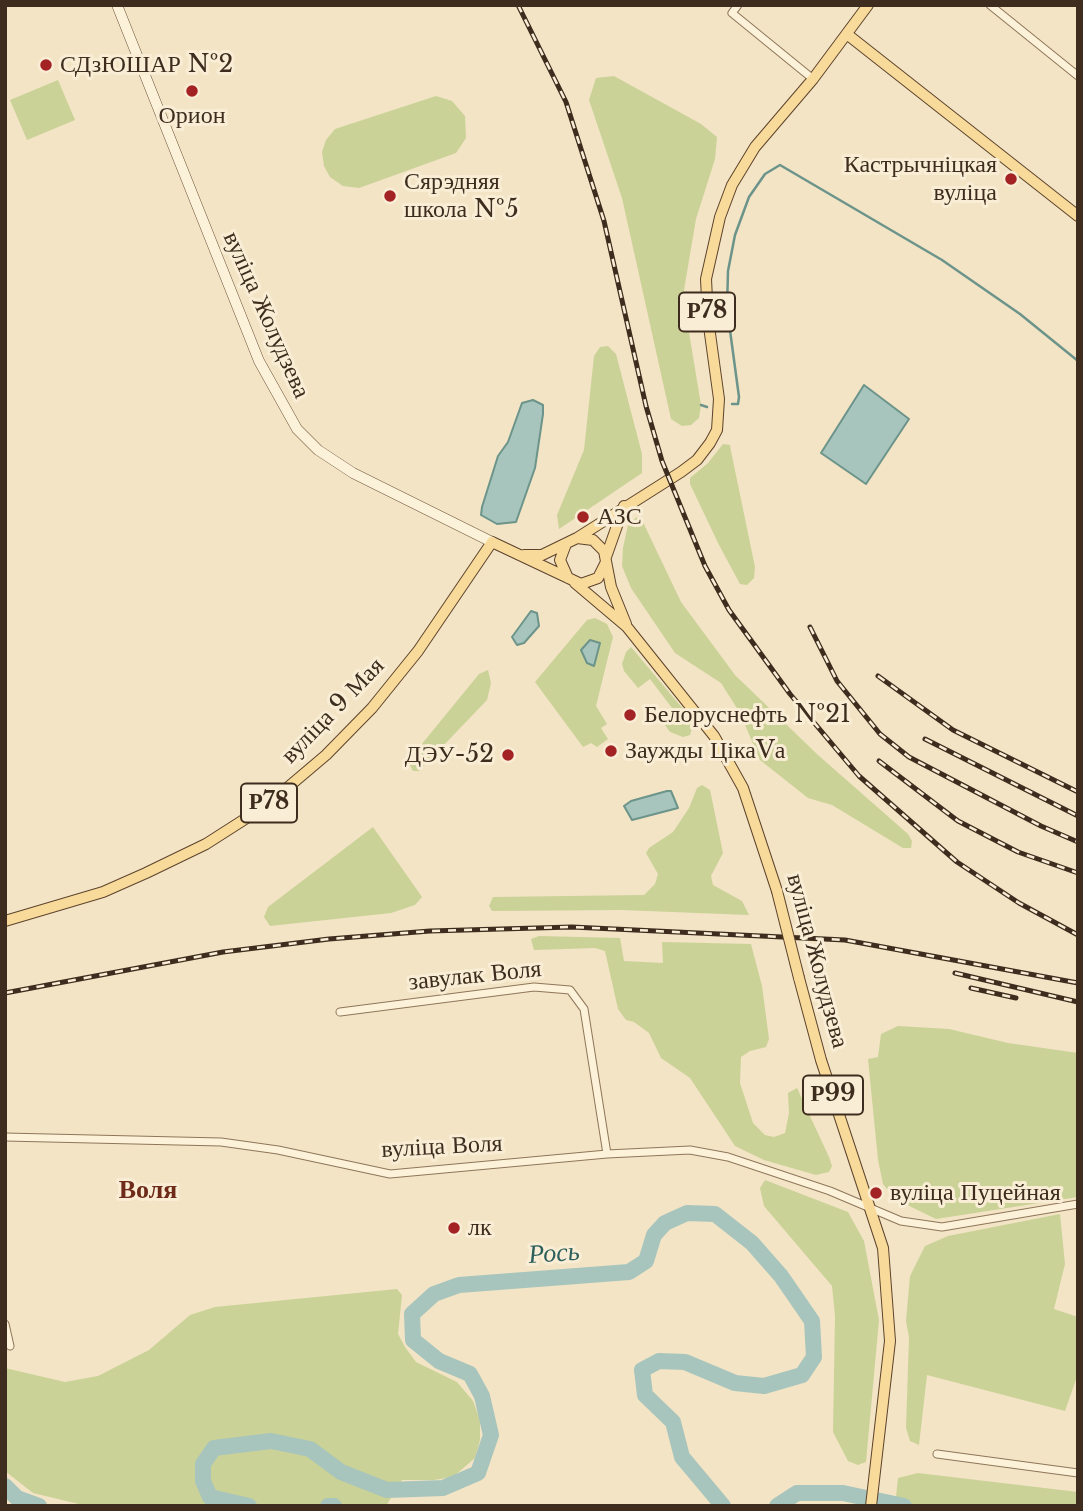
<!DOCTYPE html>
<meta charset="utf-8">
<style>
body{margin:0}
#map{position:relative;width:1083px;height:1511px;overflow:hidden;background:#f2e4c5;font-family:"Libre Baskerville",serif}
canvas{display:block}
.frame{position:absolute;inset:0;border:7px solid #3e2d1e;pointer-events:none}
</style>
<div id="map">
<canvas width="1083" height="1511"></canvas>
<div class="frame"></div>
</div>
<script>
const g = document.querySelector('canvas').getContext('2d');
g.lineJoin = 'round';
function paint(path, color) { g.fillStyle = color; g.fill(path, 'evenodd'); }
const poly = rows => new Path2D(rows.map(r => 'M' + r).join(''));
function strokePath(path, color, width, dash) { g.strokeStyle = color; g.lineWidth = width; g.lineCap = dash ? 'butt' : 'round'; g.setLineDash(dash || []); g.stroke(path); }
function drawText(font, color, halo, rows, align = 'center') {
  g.font = font + ' "Libre Baskerville",serif'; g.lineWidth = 6; g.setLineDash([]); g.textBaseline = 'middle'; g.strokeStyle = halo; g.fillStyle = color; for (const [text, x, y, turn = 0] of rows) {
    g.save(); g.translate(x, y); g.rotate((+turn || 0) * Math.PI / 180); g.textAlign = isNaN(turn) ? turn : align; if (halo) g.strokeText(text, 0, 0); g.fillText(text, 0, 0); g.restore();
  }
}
const green = poly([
 [614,76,701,124,717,137,715,159,696,219,683,296,701,405,699,418,691,425,682,426,671,419,622,198,589,100,596,78],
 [58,80,75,120,27,140,10,100],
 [436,96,452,101,465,116,466,138,456,153,359,188,343,186,330,177,324,166,322,152,326,140,335,129],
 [608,346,616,354,642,454,642,473,559,529,557,515,584,450,594,356,600,347],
 [723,444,730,445,731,451,755,567,754,578,747,585,740,584,719,545,690,484,690,478,708,463],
 [637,517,641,518,681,602,735,675,818,755,908,834,912,841,911,848,903,848,832,805,808,798,760,760,740,713,721,683,675,653,631,588,622,566,623,548,628,525],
 [595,618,607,624,613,637,596,706,607,724,601,728,608,739,597,747,591,743,583,747,535,682,587,620],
 [631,647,694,722,690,735,683,737,670,732,659,717,672,708,650,679,638,688,624,671,622,664,626,652],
 [488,670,491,683,487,700,419,771,413,771,408,761,479,674],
 [702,785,710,790,723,853,711,876,713,885,742,901,749,915,621,910,492,911,489,906,493,897,644,895,655,884,658,874,646,853,649,848,673,832,689,808,697,788],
 [373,827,422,897,415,905,391,913,270,926,264,917,268,907],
 [539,936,620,938,624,961,663,963,662,942,751,944,762,986,769,1039,766,1047,750,1051,741,1057,740,1083,753,1123,765,1135,774,1137,785,1133,789,1113,788,1093,797,1088,829,1157,832,1166,829,1172,816,1175,764,1160,735,1146,690,1078,661,1058,649,1033,634,1022,626,1020,618,1009,605,951,595,948,534,950,531,939],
 [898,1026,949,1029,1008,1043,1078,1053,1078,1197,936,1219,895,1199,883,1184,878,1160,868,1059,878,1057,881,1034],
 [765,1180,848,1212,864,1241,879,1320,866,1462,858,1465,848,1461,833,1432,835,1316,832,1286,764,1206,760,1188],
 [1060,1214,1065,1264,1054,1309,1078,1317,1078,1374,1065,1411,927,1375,919,1445,910,1441,906,1428,909,1337,906,1321,910,1276,925,1246,948,1236],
 [397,1289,402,1295,398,1334,405,1347,416,1362,457,1382,473,1401,480,1420,480,1440,475,1458,453,1477,434,1480,402,1480,386,1506,87,1506,33,1493,5,1471,5,1368,65,1382,98,1376,149,1350,190,1315,215,1307],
 [918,1473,1078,1492,1078,1506,895,1506,898,1478]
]);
const water = poly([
 [864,385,909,419,866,484,821,453,864,385],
 [533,400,543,405,543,414,535,468,516,522,497,524,481,515,482,507,498,456,508,442,522,403,533,400],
 [531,611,537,613,539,626,524,643,517,645,512,637,531,611],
 [590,640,600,643,594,666,587,663,581,650,590,640],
 [667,791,671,791,678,808,632,820,624,806,631,801,667,791]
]);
const stream = poly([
 [732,404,738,404,739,397,727,308,728,271,735,235,749,197,765,174,780,165,942,260,1020,314,1078,361],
 [701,405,707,407]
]);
const river = poly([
 [5,1486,17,1498,39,1506],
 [249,1506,210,1497,203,1481,203,1464,214,1448,271,1441,310,1449,341,1472,387,1490,443,1488,478,1473,491,1435,482,1396,470,1374,439,1361,413,1340,412,1314,434,1294,459,1285,629,1272,646,1261,654,1235,665,1223,687,1213,715,1214,752,1243,781,1276,812,1321,814,1357,802,1375,764,1386,735,1383,685,1362,659,1361,642,1370,645,1395,673,1422,682,1457,723,1506],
 [328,1506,334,1506],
 [777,1506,797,1493,843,1493,904,1506]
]);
const minor = poly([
 [738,5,732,13,813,79],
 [990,5,1078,76],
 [340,1012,534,987,570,990,584,1009,607,1154],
 [5,1137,221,1142,278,1150,390,1174,607,1154,690,1150,728,1157,830,1191,901,1221,942,1227,1078,1204],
 [5,1324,10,1346],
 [937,1454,1078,1473]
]);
const secondary = poly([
 [117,5,259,361,297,429,318,450,353,473,492,542]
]);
const primary = poly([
 [848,35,1078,216],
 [577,538,593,540,604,551,611,587,626,624],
 [566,544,560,560,568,578],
 [524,555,542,555,577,538,681,472,697,460,710,443,717,430,719,399,708,319,706,279,720,217,732,185,755,147,813,79,868,5],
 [606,557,624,506],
 [575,583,627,627,714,736,743,788,777,891],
 [5,921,103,892,146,873,206,844,267,805,326,755,372,708,418,651,492,542,581,584,598,578,606,562],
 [799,978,821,1060,883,1248,890,1341,871,1506]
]);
const rail = poly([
 [518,5,566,102,604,221,646,406,662,461,705,566,729,610,790,694,859,776,957,862,1019,903,1078,935],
 [810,627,837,681,880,734,909,757,1041,826,1078,842],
 [878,676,953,730,1078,792],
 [925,739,1078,816],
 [879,761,958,821,1018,852,1078,873],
 [955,973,1078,1002],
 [971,988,1016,998],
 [5,993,223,952,329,939,430,931,572,927,845,940,1078,983]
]);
const primaryBridge = poly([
 [777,891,799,978]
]);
const markers = [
 [46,65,7,"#a32324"],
 [192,91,7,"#a32324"],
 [1011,179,7,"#a32324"],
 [390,196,7,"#a32324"],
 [583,517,7,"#a32324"],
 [630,715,7,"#a32324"],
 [611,751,7,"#a32324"],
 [508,755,7,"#a32324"],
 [876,1193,7,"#a32324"],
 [454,1228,7,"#a32324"]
];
const shields = [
 [707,312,56],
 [269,803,56],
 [833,1095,60]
];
const shieldNames = [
 ["Р78",707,312],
 ["Р78",269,803],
 ["Р99",833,1095]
];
const poiNames = [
 ["СДзЮШАР №2",60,65],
 ["Орион",192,116,"center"],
 ["Кастрычніцкая",997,165,"right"],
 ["вуліца",997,193,"right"],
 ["Сярэдняя",404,182],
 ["школа №5",404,210],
 ["АЗС",597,517],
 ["Белоруснефть №21",644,715],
 ["Заужды ЦікаVа",625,751],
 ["ДЭУ-52",494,755,"right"],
 ["вуліца Пуцейная",890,1193],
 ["лк",468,1228]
];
const streetNames = [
 ["вуліца Жолудзева",266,315,66],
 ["вуліца 9 Мая",333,711,-46],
 ["вуліца Жолудзева",817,961,75],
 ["завулак Воля",475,976,-6],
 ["вуліца Воля",442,1147,-3]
];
const neighbourhoodNames = [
 ["Воля",148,1191]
];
const waterNames = [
 ["Рось",554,1254,-4]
];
paint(green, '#cbd297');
paint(water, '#a7c5bc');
strokePath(water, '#6c948a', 2);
strokePath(stream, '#6c948a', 2.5);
strokePath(river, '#a7c5bc', 16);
strokePath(minor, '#8f7659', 9);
strokePath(secondary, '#71563c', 11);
strokePath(primary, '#5d432d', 12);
strokePath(minor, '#fcf1d9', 7);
strokePath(secondary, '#fcf1d9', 10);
strokePath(primary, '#f8da9a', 10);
strokePath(rail, '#3e2d1e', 5);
strokePath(rail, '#f9eed5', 2.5, [8]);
strokePath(primaryBridge, '#5d432d', 12, []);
strokePath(primaryBridge, '#f8da9a', 10);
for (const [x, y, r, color] of markers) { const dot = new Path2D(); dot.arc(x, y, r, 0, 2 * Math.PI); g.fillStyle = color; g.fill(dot); strokePath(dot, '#f9eed5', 2.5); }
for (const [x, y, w] of shields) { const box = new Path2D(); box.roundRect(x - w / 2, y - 19.5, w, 39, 5); g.fillStyle = '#f9eed5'; g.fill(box); strokePath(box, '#3e2d1e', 2); }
drawText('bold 23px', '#3e2d1e', null, shieldNames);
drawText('24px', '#3e2d1e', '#f9eed5', poiNames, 'left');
drawText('24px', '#3e2d1e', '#f9eed5', streetNames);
drawText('bold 26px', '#6e2b19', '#f9eed5', neighbourhoodNames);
drawText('italic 26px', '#2c5f5b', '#f9eed5', waterNames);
</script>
